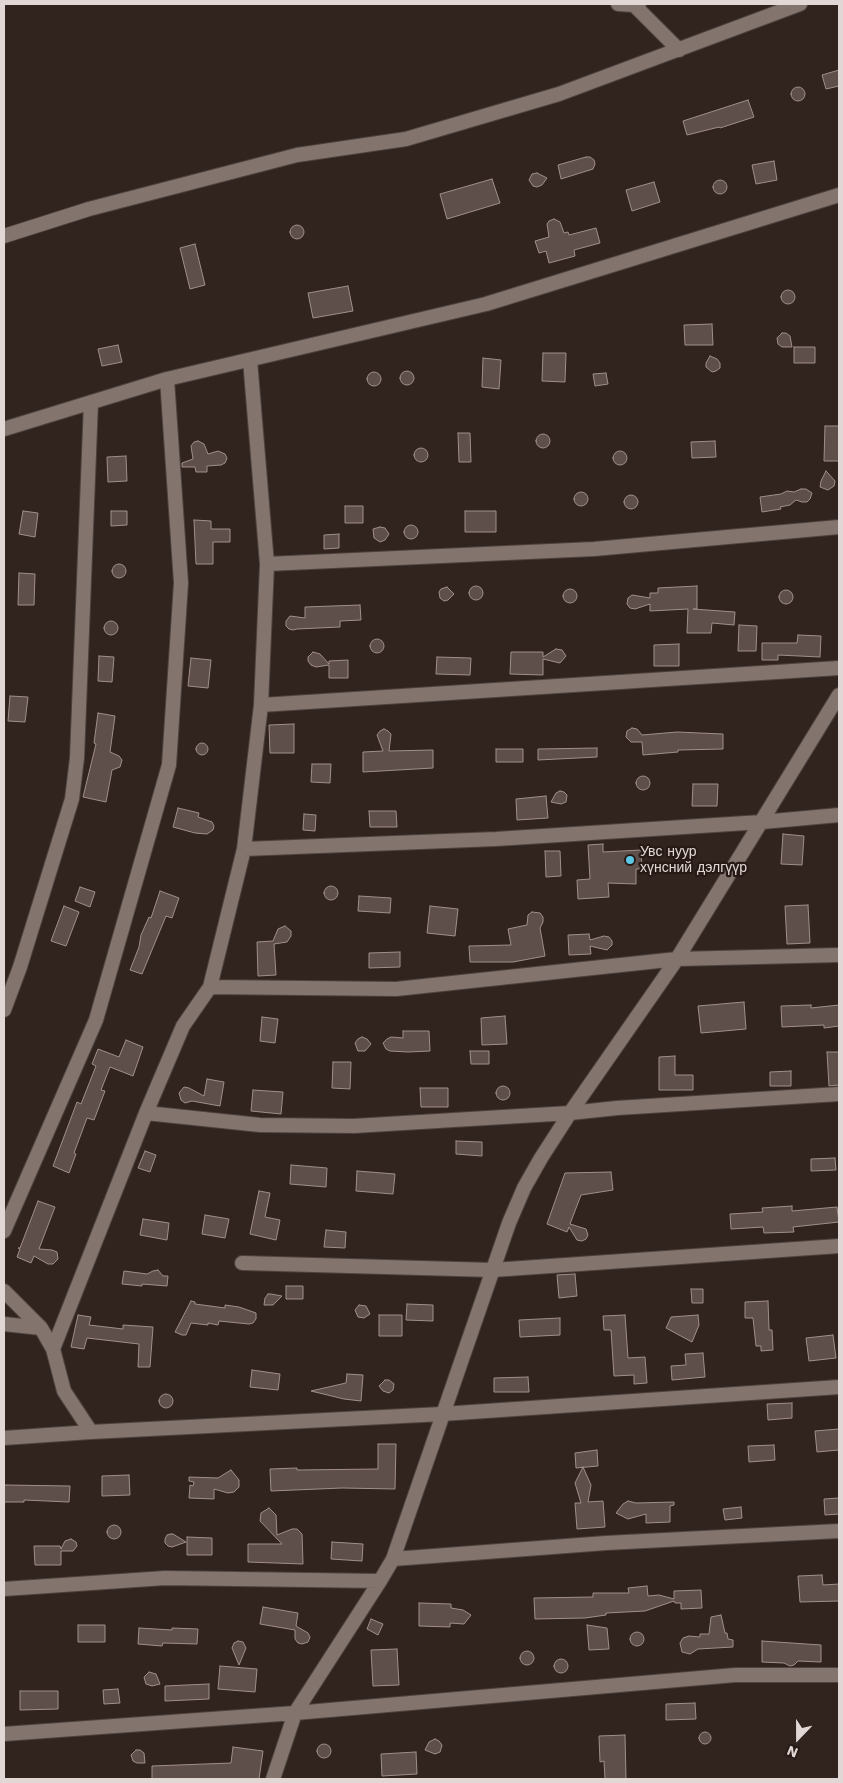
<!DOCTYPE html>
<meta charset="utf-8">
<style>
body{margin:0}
#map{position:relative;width:843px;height:1783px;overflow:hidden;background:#31241f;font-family:"Work Sans",sans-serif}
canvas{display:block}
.frame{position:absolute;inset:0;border:5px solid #e1d8d5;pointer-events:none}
.north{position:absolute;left:773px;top:1713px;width:50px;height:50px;-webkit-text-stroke:4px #271a16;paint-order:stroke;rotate:202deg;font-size:14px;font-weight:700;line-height:20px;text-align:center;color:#e1d8d5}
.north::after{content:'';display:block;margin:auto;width:18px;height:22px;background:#e1d8d5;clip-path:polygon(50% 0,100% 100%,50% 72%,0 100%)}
</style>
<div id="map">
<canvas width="843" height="1783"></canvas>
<div class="frame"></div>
<div class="north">N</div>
</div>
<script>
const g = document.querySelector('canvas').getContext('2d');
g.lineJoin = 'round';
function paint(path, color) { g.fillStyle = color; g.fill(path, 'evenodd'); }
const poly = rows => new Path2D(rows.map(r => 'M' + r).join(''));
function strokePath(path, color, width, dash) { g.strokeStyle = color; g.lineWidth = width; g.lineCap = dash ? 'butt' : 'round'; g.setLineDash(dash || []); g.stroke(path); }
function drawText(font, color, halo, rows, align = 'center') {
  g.font = font + ' "Work Sans",sans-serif'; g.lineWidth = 4.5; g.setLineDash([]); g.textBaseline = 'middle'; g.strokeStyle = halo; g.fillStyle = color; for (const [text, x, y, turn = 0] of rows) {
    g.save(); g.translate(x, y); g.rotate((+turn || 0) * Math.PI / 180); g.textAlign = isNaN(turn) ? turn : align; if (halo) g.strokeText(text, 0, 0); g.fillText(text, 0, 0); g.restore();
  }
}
const building = poly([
 [839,70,839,86,826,89,822,75,839,70],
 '791 94a7 7 0 1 1 14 0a7 7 0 1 1-14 0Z',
 [748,100,754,117,720,128,719,127,687,135,683,121,748,100],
 [586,157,590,157,594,160,595,164,593,169,561,179,558,165,586,157],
 [774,161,777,180,756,184,752,165,774,161],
 [537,173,547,178,542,185,537,187,533,186,529,180,532,174,537,173],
 [492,179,500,203,447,219,440,194,492,179],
 '713 187a7 7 0 1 1 14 0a7 7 0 1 1-14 0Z',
 [654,182,660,202,632,211,626,190,654,182],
 [554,219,560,222,564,233,568,232,569,235,596,228,600,243,574,250,575,256,549,263,546,251,539,253,535,241,549,237,547,224,549,221,554,219],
 '290 232a7 7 0 1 1 14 0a7 7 0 1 1-14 0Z',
 [195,244,205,285,190,289,180,248,195,244],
 [348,286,353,311,313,318,308,293,348,286],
 '781 297a7 7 0 1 1 14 0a7 7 0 1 1-14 0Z',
 [712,324,713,345,685,345,684,325,712,324],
 [782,333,786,333,790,336,792,347,782,347,778,344,777,338,782,333],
 [118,345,122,362,102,366,98,349,118,345],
 [794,347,815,347,815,363,794,363,794,347],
 [543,353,566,353,565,382,542,381,543,353],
 [710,356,717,359,720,363,720,368,716,371,712,372,706,367,706,363,710,356],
 [483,358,501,360,499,389,482,387,483,358],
 '400 378a7 7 0 1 1 14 0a7 7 0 1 1-14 0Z',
 '367 379a7 7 0 1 1 14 0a7 7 0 1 1-14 0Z',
 [606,373,608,384,595,386,593,374,606,373],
 [825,426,839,426,839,461,824,461,825,426],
 [458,433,470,433,471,462,459,462,458,433],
 '536 441a7 7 0 1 1 14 0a7 7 0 1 1-14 0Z',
 [198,441,204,444,208,454,218,451,225,454,227,458,225,463,221,465,207,466,207,472,196,472,195,467,182,467,182,463,193,459,191,446,194,442,198,441],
 [715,441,716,457,692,458,691,442,715,441],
 '414 455a7 7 0 1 1 14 0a7 7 0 1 1-14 0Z',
 '613 458a7 7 0 1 1 14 0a7 7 0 1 1-14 0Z',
 [126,456,127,481,108,482,107,457,126,456],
 [826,471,835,481,834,486,828,490,820,487,821,481,826,471],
 [801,489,806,489,812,493,810,499,807,502,802,502,796,500,790,505,780,507,781,509,762,512,760,497,781,494,787,491,794,492,801,489],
 '574 499a7 7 0 1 1 14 0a7 7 0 1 1-14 0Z',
 '624 502a7 7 0 1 1 14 0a7 7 0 1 1-14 0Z',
 [345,506,363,506,363,523,345,523,345,506],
 [23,511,38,513,35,537,19,534,23,511],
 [111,511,127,511,127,525,111,526,111,511],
 [465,511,496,511,496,532,465,532,465,511],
 [194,520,211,521,211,529,230,529,230,542,213,542,213,564,196,564,194,520],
 '404 532a7 7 0 1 1 14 0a7 7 0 1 1-14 0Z',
 [380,527,385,528,389,534,385,540,380,542,374,538,373,529,380,527],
 [339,534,339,548,324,549,324,535,339,534],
 '112 571a7 7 0 1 1 14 0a7 7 0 1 1-14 0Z',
 [19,573,35,574,34,605,18,605,19,573],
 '469 593a7 7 0 1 1 14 0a7 7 0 1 1-14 0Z',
 [697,586,697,609,693,609,735,612,734,625,712,623,711,633,687,633,688,609,650,611,650,604,635,609,630,608,627,604,628,598,632,595,650,598,650,593,658,593,658,588,697,586],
 [447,587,454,594,448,600,444,601,440,598,439,592,441,589,447,587],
 '563 596a7 7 0 1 1 14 0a7 7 0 1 1-14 0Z',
 '779 597a7 7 0 1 1 14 0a7 7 0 1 1-14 0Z',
 [360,605,361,620,340,621,340,627,297,629,293,630,289,629,286,626,286,621,290,616,305,618,305,607,360,605],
 '104 628a7 7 0 1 1 14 0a7 7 0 1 1-14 0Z',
 [739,625,757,626,756,651,738,651,739,625],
 [798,635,821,636,820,657,778,655,778,660,762,660,762,643,797,643,798,635],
 '370 646a7 7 0 1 1 14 0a7 7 0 1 1-14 0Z',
 [679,644,679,666,654,666,654,645,679,644],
 [556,649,562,650,566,656,560,663,543,659,543,675,510,674,511,652,543,652,543,657,556,649],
 [313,652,320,654,329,664,329,661,348,660,348,678,329,678,329,665,316,667,311,665,308,661,308,657,313,652],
 [99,656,114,657,112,682,98,681,99,656],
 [437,657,471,658,470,675,436,674,437,657],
 [191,658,211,660,208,688,188,686,191,658],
 [10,696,28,697,25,722,8,721,10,696],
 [98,713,115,716,110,752,119,756,122,760,120,767,112,770,106,802,83,797,96,744,94,743,98,713],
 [294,724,294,753,270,753,269,725,294,724],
 [632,728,637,729,642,735,677,732,723,734,723,749,678,750,678,752,643,755,642,742,631,742,626,737,627,731,632,728],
 [384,729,388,731,391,734,389,751,433,750,433,768,363,772,363,752,383,751,377,735,380,731,384,729],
 '196 749a6 6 0 1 1 12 0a6 6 0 1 1-12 0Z',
 [597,748,597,757,538,760,538,749,597,748],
 [496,749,523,749,523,762,496,762,496,749],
 [312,764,331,764,330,783,311,782,312,764],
 '636 783a7 7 0 1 1 14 0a7 7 0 1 1-14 0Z',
 [693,784,718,784,717,806,692,806,693,784],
 [560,791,564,792,567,795,566,802,561,804,551,802,556,793,560,791],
 [546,796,548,818,517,820,516,799,546,796],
 [178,808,199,813,198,817,212,822,214,826,213,830,207,834,195,833,173,827,178,808],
 [369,811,396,811,397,827,370,827,369,811],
 [304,814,316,815,315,831,303,830,304,814],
 [783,834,804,836,802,865,781,864,783,834],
 [603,844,603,852,641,850,642,869,636,869,636,884,608,883,609,897,578,899,577,880,590,879,588,845,603,844],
 [545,851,560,851,561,876,546,877,545,851],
 '324 893a7 7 0 1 1 14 0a7 7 0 1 1-14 0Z',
 [80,887,95,892,90,907,75,901,80,887],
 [160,891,179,898,172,918,166,916,142,974,130,970,139,947,141,935,149,917,151,918,160,891],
 [359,896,391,898,390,913,358,911,359,896],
 [808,905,810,943,787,944,785,906,808,905],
 [64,906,79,912,66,946,51,941,64,906],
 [430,906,458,909,455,936,427,933,430,906],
 [532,912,540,913,543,917,543,922,540,928,545,956,513,962,470,962,469,946,511,945,508,929,527,925,528,915,532,912],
 [285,926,291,931,291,936,287,942,274,944,276,975,258,976,257,942,273,941,278,929,285,926],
 [589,934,590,940,604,936,609,937,612,941,612,945,607,950,590,946,591,954,569,955,568,935,589,934],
 [400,952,400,967,369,968,369,953,400,952],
 [744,1002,746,1029,701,1033,698,1006,744,1002],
 [811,1005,811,1008,839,1005,839,1026,824,1028,824,1025,782,1027,781,1006,811,1005],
 [505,1016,507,1044,482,1045,481,1018,505,1016],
 [262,1017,278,1019,275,1043,260,1041,262,1017],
 [403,1031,429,1031,430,1051,408,1052,390,1051,386,1049,383,1043,387,1039,391,1037,403,1038,403,1031],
 [362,1037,367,1039,371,1044,365,1051,358,1051,355,1043,358,1039,362,1037],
 [126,1040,143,1047,133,1076,110,1067,101,1090,105,1091,94,1120,87,1118,74,1153,76,1154,69,1173,53,1166,77,1102,81,1104,96,1066,92,1064,98,1049,119,1057,126,1040],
 [470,1051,489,1051,489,1064,471,1064,470,1051],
 [827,1052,839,1052,839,1085,829,1086,827,1052],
 [675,1056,675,1075,693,1075,693,1090,659,1090,659,1057,675,1056],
 [333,1062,351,1062,350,1089,332,1088,333,1062],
 [791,1071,791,1086,770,1086,770,1072,791,1071],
 [207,1079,224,1082,220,1106,192,1101,185,1103,181,1100,179,1093,184,1087,189,1088,204,1096,207,1079],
 '496 1093a7 7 0 1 1 14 0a7 7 0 1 1-14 0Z',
 [420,1088,448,1088,448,1107,421,1107,420,1088],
 [253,1090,283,1092,281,1114,251,1111,253,1090],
 [456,1141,482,1142,482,1156,456,1154,456,1141],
 [145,1151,156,1155,150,1172,138,1168,145,1151],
 [835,1158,836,1170,811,1171,811,1159,835,1158],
 [291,1165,327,1168,326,1187,290,1184,291,1165],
 [357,1171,395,1174,393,1194,356,1191,357,1171],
 [611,1172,613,1190,581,1195,570,1224,586,1229,588,1235,586,1239,582,1241,577,1240,569,1227,567,1232,547,1224,565,1173,611,1172],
 [259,1191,270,1193,265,1217,280,1220,276,1240,250,1234,259,1191],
 [38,1201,55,1207,39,1249,52,1250,57,1252,58,1259,53,1264,48,1264,34,1256,31,1263,17,1257,20,1249,18,1248,20,1248,38,1201],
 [792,1206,792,1211,837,1207,839,1222,793,1227,794,1232,764,1233,763,1227,731,1229,730,1214,763,1212,762,1208,792,1206],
 [205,1215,229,1219,225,1238,202,1234,205,1215],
 [143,1219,169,1223,167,1240,140,1235,143,1219],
 [326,1230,346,1232,345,1248,324,1247,326,1230],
 [158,1270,163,1276,168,1276,167,1286,142,1284,142,1286,122,1284,124,1271,147,1274,153,1271,158,1270],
 [575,1274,577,1296,559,1298,557,1275,575,1274],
 [286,1286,303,1286,303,1299,286,1299,286,1286],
 [691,1289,703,1289,703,1303,692,1303,691,1289],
 [268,1294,271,1294,282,1296,273,1305,264,1305,265,1298,268,1294],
 [191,1301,195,1302,195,1304,225,1308,225,1305,239,1307,256,1313,256,1319,253,1323,249,1324,219,1321,218,1325,208,1323,208,1325,191,1323,186,1335,182,1335,175,1332,191,1301],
 [768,1301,769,1330,772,1330,773,1350,761,1351,761,1346,756,1346,753,1318,745,1318,745,1302,768,1301],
 [407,1304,433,1305,433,1321,406,1320,407,1304],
 [359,1305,366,1306,370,1314,364,1318,358,1317,355,1310,359,1305],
 [78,1315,91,1317,89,1325,123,1329,123,1325,153,1327,150,1367,138,1367,139,1344,87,1338,84,1349,71,1347,78,1315],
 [379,1315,402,1315,402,1336,379,1336,379,1315],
 [625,1315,628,1358,645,1357,647,1383,634,1384,634,1375,614,1376,611,1330,604,1330,603,1316,625,1315],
 [698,1315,699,1325,692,1342,666,1328,671,1317,698,1315],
 [560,1318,560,1335,520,1337,519,1320,560,1318],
 [833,1335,836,1358,809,1361,806,1338,833,1335],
 [703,1353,705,1377,672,1380,671,1366,686,1365,685,1354,703,1353],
 [252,1370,280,1374,278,1390,250,1387,252,1370],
 [347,1374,363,1375,361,1401,344,1399,311,1391,346,1383,347,1374],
 [528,1377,529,1392,494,1392,494,1378,528,1377],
 [385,1380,389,1380,394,1384,393,1390,389,1393,383,1391,379,1386,385,1380],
 '159 1401a7 7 0 1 1 14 0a7 7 0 1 1-14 0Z',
 [792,1403,792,1418,768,1420,767,1404,792,1403],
 [839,1429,839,1450,817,1452,815,1431,839,1429],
 [378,1444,396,1444,395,1489,342,1488,271,1491,270,1469,297,1468,297,1470,378,1469,378,1444],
 [774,1445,775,1460,749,1462,748,1446,774,1445],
 [597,1450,598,1466,576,1468,575,1453,597,1450],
 [583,1467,591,1485,588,1502,603,1501,605,1527,577,1529,575,1503,581,1503,575,1483,583,1467],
 [231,1470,239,1480,239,1487,234,1492,228,1493,214,1489,214,1499,189,1498,190,1485,193,1486,194,1482,189,1481,189,1477,218,1478,231,1470],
 [129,1475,130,1495,102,1496,102,1476,129,1475],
 [4,1485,70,1486,69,1502,24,1500,24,1502,4,1502,4,1485],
 [839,1498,839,1514,825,1515,824,1499,839,1498],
 [628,1501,636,1503,674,1502,674,1505,670,1506,670,1522,646,1523,646,1514,628,1519,616,1513,623,1504,628,1501],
 [741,1507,742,1518,725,1520,723,1509,741,1507],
 [269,1508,276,1515,277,1535,292,1529,297,1529,302,1534,303,1564,248,1562,248,1544,282,1544,260,1521,261,1513,269,1508],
 '107 1532a7 7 0 1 1 14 0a7 7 0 1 1-14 0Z',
 [171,1534,173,1534,186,1542,172,1547,168,1546,165,1543,165,1539,167,1535,171,1534],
 [187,1537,212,1538,212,1555,187,1555,187,1537],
 [71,1539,76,1542,77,1546,73,1551,61,1551,61,1565,35,1565,34,1546,60,1546,61,1549,65,1541,71,1539],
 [332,1542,363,1544,362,1561,331,1559,332,1542],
 [822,1575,823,1585,839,1584,839,1601,800,1602,798,1576,822,1575],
 [647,1586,648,1596,659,1595,674,1599,674,1591,701,1590,702,1608,681,1609,681,1603,675,1603,674,1601,645,1611,606,1613,606,1615,585,1618,535,1619,534,1598,593,1597,593,1593,629,1593,628,1588,647,1586],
 [419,1603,451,1604,451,1608,463,1610,471,1615,464,1624,450,1623,450,1627,419,1626,419,1603],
 [263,1607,298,1613,296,1626,308,1633,310,1637,308,1642,302,1644,298,1643,295,1639,295,1630,260,1624,263,1607],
 [721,1615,725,1633,727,1633,728,1639,733,1640,733,1647,698,1649,690,1654,682,1652,680,1643,683,1638,689,1636,700,1637,700,1634,709,1634,711,1617,721,1615],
 [371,1619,383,1624,378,1635,367,1629,371,1619],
 [78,1625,105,1625,105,1642,78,1642,78,1625],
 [587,1625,607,1628,609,1649,589,1650,587,1625],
 [139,1628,172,1630,172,1628,198,1629,197,1644,163,1643,162,1646,138,1644,139,1628],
 '630 1639a7 7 0 1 1 14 0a7 7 0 1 1-14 0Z',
 [238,1641,243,1642,246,1648,239,1665,232,1648,234,1643,238,1641],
 [762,1641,821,1645,821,1662,798,1661,794,1665,790,1666,784,1663,762,1662,762,1641],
 [397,1649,399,1685,373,1686,371,1650,397,1649],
 '520 1658a7 7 0 1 1 14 0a7 7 0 1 1-14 0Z',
 '554 1666a7 7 0 1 1 14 0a7 7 0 1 1-14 0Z',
 [220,1666,257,1669,255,1692,218,1689,220,1666],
 [149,1672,156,1674,160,1684,152,1686,146,1684,144,1677,149,1672],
 [209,1684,209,1699,165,1701,165,1686,209,1684],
 [118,1689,120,1703,104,1704,103,1690,118,1689],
 [20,1691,58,1691,58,1709,20,1710,20,1691],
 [695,1703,696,1719,666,1720,666,1704,695,1703],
 '699 1738a6 6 0 1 1 12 0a6 6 0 1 1-12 0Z',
 [625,1735,626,1779,605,1779,604,1761,600,1762,599,1736,625,1735],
 [435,1739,439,1741,442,1745,440,1752,435,1754,425,1750,429,1742,435,1739],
 '317 1751a7 7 0 1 1 14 0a7 7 0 1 1-14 0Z',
 [233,1747,263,1751,259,1779,152,1779,152,1766,231,1763,233,1747],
 [136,1750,140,1750,144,1753,145,1763,137,1763,133,1761,131,1755,136,1750],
 [416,1752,417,1774,382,1776,381,1754,416,1752]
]);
const street = poly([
 [618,4,633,5,639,4],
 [633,4,679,50],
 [4,236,89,209,297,155,406,139,559,94,800,4],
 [4,429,167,379,486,304,839,195],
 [267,564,594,549,839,527],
 [261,705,839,668],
 [244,849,496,839,762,822,839,815],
 [210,987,396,989,677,959,839,955],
 [4,1010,20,967,72,799,77,758,91,402],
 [146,1113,260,1125,354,1126,570,1113,617,1108,839,1094],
 [4,1231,96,1020,169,765,181,583,167,379],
 [242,1263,493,1270,839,1246],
 [4,1291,41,1328],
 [4,1324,41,1328,53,1349],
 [91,1432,64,1391,53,1349,146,1113,183,1026,210,987,244,849,261,705,267,564,250,360],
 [4,1438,91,1432,442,1414,839,1387],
 [393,1559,606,1543,839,1531],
 [4,1589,165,1578,380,1581],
 [4,1734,295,1713,735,1675,839,1675],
 [273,1779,295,1713,380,1581,393,1559,509,1223,524,1188,541,1158,570,1113,677,959,839,695]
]);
const markers = [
 [630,860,5,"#5bc8e6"]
];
const poiNames = [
 ["Увс нуур",640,852],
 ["хүнсний дэлгүүр",640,868]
];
paint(building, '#5f4f4a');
strokePath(building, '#a08f89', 1);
strokePath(street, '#4d423e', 16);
strokePath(street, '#84746e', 14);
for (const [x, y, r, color] of markers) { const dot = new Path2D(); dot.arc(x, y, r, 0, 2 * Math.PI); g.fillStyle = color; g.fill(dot); strokePath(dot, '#271a16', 2); }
drawText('14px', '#e1d8d5', '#271a16', poiNames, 'left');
</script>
